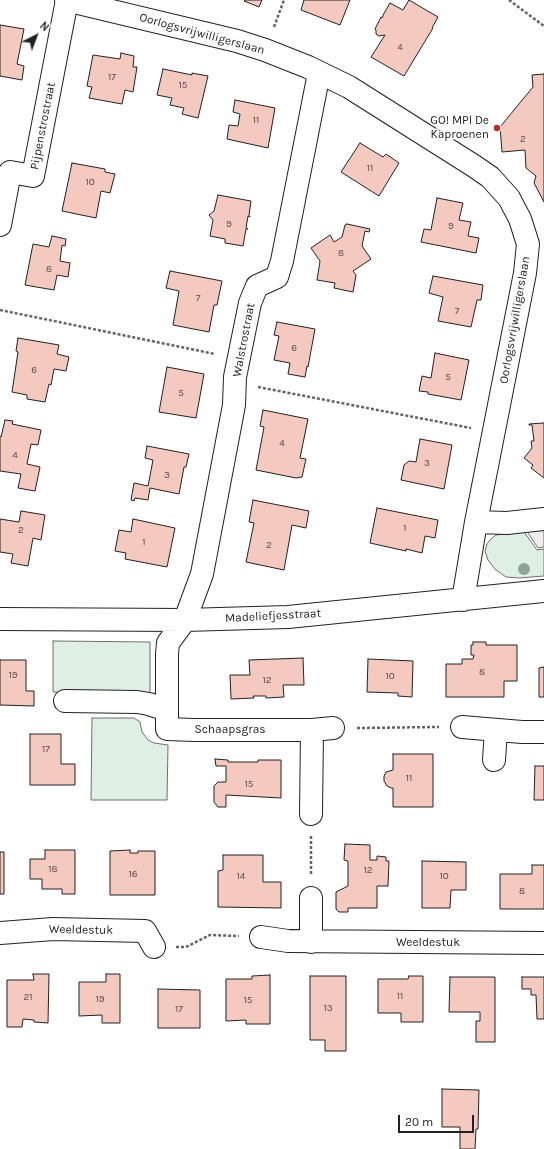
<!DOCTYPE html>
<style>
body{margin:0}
#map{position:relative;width:544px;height:1149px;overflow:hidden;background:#fff;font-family:Karla,sans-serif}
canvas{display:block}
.north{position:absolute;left:16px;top:16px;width:40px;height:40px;-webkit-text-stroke:3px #fff;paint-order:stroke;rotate:42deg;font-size:11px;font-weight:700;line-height:16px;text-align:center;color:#222}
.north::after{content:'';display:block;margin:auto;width:14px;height:18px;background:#222;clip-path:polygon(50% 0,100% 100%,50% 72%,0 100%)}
.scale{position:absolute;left:398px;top:1115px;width:76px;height:18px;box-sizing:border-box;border:2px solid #222;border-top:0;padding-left:5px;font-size:12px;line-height:14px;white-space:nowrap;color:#222;-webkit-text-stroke:3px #fff;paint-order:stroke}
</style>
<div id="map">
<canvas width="544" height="1149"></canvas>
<div class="north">N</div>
<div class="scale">20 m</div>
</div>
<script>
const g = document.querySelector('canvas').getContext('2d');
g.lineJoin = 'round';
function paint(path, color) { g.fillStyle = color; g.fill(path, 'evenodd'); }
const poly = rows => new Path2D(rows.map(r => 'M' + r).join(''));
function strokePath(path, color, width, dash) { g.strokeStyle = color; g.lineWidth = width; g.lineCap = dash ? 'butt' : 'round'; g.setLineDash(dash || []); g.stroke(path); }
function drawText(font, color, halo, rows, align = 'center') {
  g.font = font + ' Karla,sans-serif'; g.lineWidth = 3; g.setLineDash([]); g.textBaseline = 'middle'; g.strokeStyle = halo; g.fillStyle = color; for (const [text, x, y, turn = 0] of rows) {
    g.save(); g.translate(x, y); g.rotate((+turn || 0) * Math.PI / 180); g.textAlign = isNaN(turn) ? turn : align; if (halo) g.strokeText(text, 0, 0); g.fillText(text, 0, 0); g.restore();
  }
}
const green = poly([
 [524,532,537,550,544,549,544,576,519,578,506,577,495,569,488,560,485,551,487,544,490,540,496,535,524,532],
 [53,641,150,642,150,693,53,692,53,641],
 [92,718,134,718,140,722,142,732,148,740,154,743,168,745,167,800,91,800,92,718]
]);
const parking = poly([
 [544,528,544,547,538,548,526,530,544,528]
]);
const building = poly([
 [245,0,262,0,259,7,244,1,245,0],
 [304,0,350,0,340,25,301,10,304,0],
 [409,0,438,17,432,28,433,28,404,76,371,57,385,35,379,36,376,34,376,30,375,29,381,17,382,18,383,16,383,15,390,3,403,10,409,0],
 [0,25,24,29,17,64,24,66,22,80,0,76,0,25],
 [121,53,134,56,133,67,137,67,133,92,125,90,122,104,89,98,92,87,87,86,93,55,120,59,121,53],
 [163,69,192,75,192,73,208,76,198,118,182,114,184,108,170,105,172,98,157,95,163,69],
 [544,74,544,202,534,183,536,176,526,168,525,150,502,152,500,127,533,87,532,75,544,74],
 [235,100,275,108,268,148,227,139,229,125,238,126,240,114,233,112,235,100],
 [360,143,383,157,386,154,399,163,379,196,341,172,360,143],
 [72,163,105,169,105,172,115,174,110,193,101,191,96,218,62,211,72,163],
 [218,195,251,201,249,215,250,217,248,216,246,228,248,229,246,229,243,246,225,243,225,239,210,236,213,220,209,215,214,211,218,195],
 [437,198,463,203,459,220,471,222,468,236,479,238,476,253,421,242,424,229,431,230,437,198],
 [347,224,370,229,369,232,365,231,362,246,371,259,353,271,356,275,353,292,334,288,335,283,317,280,320,261,311,248,330,235,334,242,342,237,345,225,347,224],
 [52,236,66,239,65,246,62,245,60,261,70,263,68,277,57,275,54,290,25,285,33,244,49,247,52,236],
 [170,271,222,281,217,305,214,305,209,332,173,325,179,291,166,288,170,271],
 [433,276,483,285,481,300,477,300,471,327,438,321,443,297,429,293,433,276],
 [277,322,315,329,308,367,307,366,305,377,288,374,290,363,274,360,279,336,274,335,277,322],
 [18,338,59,345,57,354,69,357,66,371,54,369,51,385,49,384,45,402,27,399,27,395,12,392,18,352,16,351,18,338],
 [435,353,469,360,461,400,428,394,428,392,419,391,422,376,431,378,435,353],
 [167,367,204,374,196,418,159,412,167,367],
 [263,410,308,419,300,458,306,459,302,477,296,478,256,470,264,427,260,426,263,410],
 [5,420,13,421,12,424,41,430,38,445,31,444,27,464,40,467,35,491,18,488,21,474,0,471,0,436,1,437,5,420],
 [544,423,544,478,531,468,533,465,524,458,532,448,531,441,534,441,532,425,529,425,529,424,544,423],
 [420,439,452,445,444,489,401,480,404,465,409,461,416,462,420,439],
 [147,446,189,454,186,467,184,467,179,494,150,488,148,500,135,498,134,501,131,500,134,483,148,486,153,460,145,458,147,446],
 [253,500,309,511,306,528,292,525,284,570,246,562,254,523,249,522,253,500],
 [377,508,438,520,435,538,425,536,422,553,406,549,406,551,370,543,377,508],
 [21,511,45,515,41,540,33,538,28,566,11,563,13,554,0,552,0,519,19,522,21,511],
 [133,519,175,528,167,567,125,559,126,553,115,551,119,530,131,532,133,519],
 [473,642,486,642,486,645,517,645,517,681,504,681,504,697,446,697,446,664,462,664,462,659,473,659,474,655,471,655,471,645,473,645,473,642],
 [303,658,304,685,283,685,284,697,266,698,266,696,253,696,254,698,231,699,230,675,250,675,249,660,303,658],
 [368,659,413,661,412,697,398,696,398,693,367,692,368,659],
 [0,660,26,660,26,691,34,691,34,706,0,705,0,660],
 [544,667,544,697,539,697,539,668,544,667],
 [30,734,61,734,61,764,75,764,75,785,30,785,30,734],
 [393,754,433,754,433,807,393,807,393,788,391,788,387,786,384,781,384,776,386,772,393,770,393,754],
 [215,759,228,760,228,762,258,762,258,760,281,760,281,798,226,795,226,807,218,807,214,802,214,786,218,782,226,782,226,766,216,766,215,759],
 [535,766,544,766,544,800,534,800,535,766],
 [345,844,370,845,370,860,377,860,377,856,386,857,386,861,389,861,388,886,377,886,377,908,348,908,348,912,339,912,336,909,336,892,348,886,348,861,344,860,345,844],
 [45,850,75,850,75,894,62,894,62,889,42,889,42,879,30,879,30,859,45,859,45,850],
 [130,850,130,853,138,853,138,851,155,851,155,895,110,895,110,851,130,850],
 [0,852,4,852,4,894,0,894,0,852],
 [223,855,263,855,263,882,281,882,281,908,218,907,218,871,223,870,223,855],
 [422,861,466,862,466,890,451,890,450,908,422,908,422,861],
 [532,865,544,865,544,909,500,909,500,874,532,874,532,865],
 [33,974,49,974,48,1023,34,1022,34,1020,23,1019,22,1027,7,1027,7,980,34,980,33,974],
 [106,974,120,974,120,1023,102,1023,102,1015,79,1016,79,982,106,982,106,974],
 [270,975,270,1024,246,1024,246,1020,226,1021,226,979,252,979,252,976,270,975],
 [310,976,346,976,346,1051,325,1051,325,1040,310,1040,310,976],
 [409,976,423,976,423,1022,401,1022,401,1013,378,1013,378,979,408,979,409,976],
 [450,977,495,977,495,1042,476,1042,476,1021,480,1021,480,1012,449,1012,450,977],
 [522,977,544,977,544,1019,537,1019,536,995,531,995,531,989,522,989,522,977],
 [158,989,200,990,200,1028,158,1028,158,989],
 [442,1089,479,1090,478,1129,476,1129,475,1149,460,1149,460,1127,442,1127,442,1089]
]);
const path = poly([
 [509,0,544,26],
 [274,27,284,0],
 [0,310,215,354],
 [258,387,471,428],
 [357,728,439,727],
 [311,836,311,875],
 [176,947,186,947,210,935,239,936]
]);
const minor = poly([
 [66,0,237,41,265,50,308,67,349,87,474,166,490,177,509,198,520,219,528,244,525,273,476,522,463,600],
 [319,73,282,261,277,277,257,286,250,303,235,377,234,405,202,574,185,620,168,643,167,654,167,729,194,730,312,730,333,728],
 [0,225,10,172,33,176,67,0],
 [476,522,507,523,544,519],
 [0,619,185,620,288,617,544,591],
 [65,701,137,702,149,704,167,710],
 [462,727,522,732,544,732],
 [494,760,496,730],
 [311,814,312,730],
 [0,933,53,929,145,931,154,947],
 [261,937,288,941,544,943],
 [311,942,311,898]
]);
const trees = [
 [524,569]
];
const markers = [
 [497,128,4,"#c62828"]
];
const numberNames = [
 ["4",400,47],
 ["17",112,77],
 ["15",183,85],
 ["11",256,120],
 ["2",523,139],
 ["11",370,168],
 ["10",90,182],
 ["9",229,224],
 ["9",451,226],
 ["8",341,253],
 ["8",49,269],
 ["7",198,298],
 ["7",457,311],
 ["6",294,348],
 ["6",34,370],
 ["5",448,377],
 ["5",181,393],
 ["4",282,443],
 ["4",15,455],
 ["3",427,463],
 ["3",167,475],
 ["1",405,528],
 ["2",21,530],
 ["1",144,542],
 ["2",269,545],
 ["8",482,672],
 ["19",13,675],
 ["10",390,676],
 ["12",267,680],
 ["17",46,749],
 ["11",409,778],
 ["15",249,784],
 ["18",53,869],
 ["12",368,870],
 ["16",133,874],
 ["14",241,876],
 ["10",444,876],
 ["8",522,891],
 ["11",400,996],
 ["21",28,997],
 ["19",100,999],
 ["15",248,1000],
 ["13",328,1008],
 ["17",179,1009]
];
const streetNames = [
 ["Oorlogsvrijwilligerslaan",202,34,15],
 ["Pijpenstrostraat",43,126,-79],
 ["Oorlogsvrijwilligerslaan",515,320,-80],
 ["Walstrostraat",244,340,-79],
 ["Madeliefjesstraat",273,616,-3],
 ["Schaapsgras",230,730],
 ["Weeldestuk",81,930,1],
 ["Weeldestuk",428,943]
];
const poiNames = [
 ["GO! MPI De",489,121],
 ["Kaproenen",489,135]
];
paint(green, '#e0efe3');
strokePath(green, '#6f6f6f', 1);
paint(parking, '#ededed');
strokePath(parking, '#6f6f6f', 1);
paint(building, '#f3c9c0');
strokePath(building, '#222', 1);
strokePath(minor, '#222', 24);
strokePath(path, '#646464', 2.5, [3, 2]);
strokePath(minor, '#fff', 22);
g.fillStyle = '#8da692';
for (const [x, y] of trees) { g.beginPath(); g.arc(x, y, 6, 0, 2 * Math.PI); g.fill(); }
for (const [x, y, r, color] of markers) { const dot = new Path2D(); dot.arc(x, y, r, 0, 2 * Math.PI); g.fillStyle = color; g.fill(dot); strokePath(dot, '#fff', 1.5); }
drawText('10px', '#564c4a', null, numberNames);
drawText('12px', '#222', '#fff', streetNames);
drawText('12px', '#222', '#fff', poiNames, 'right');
</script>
